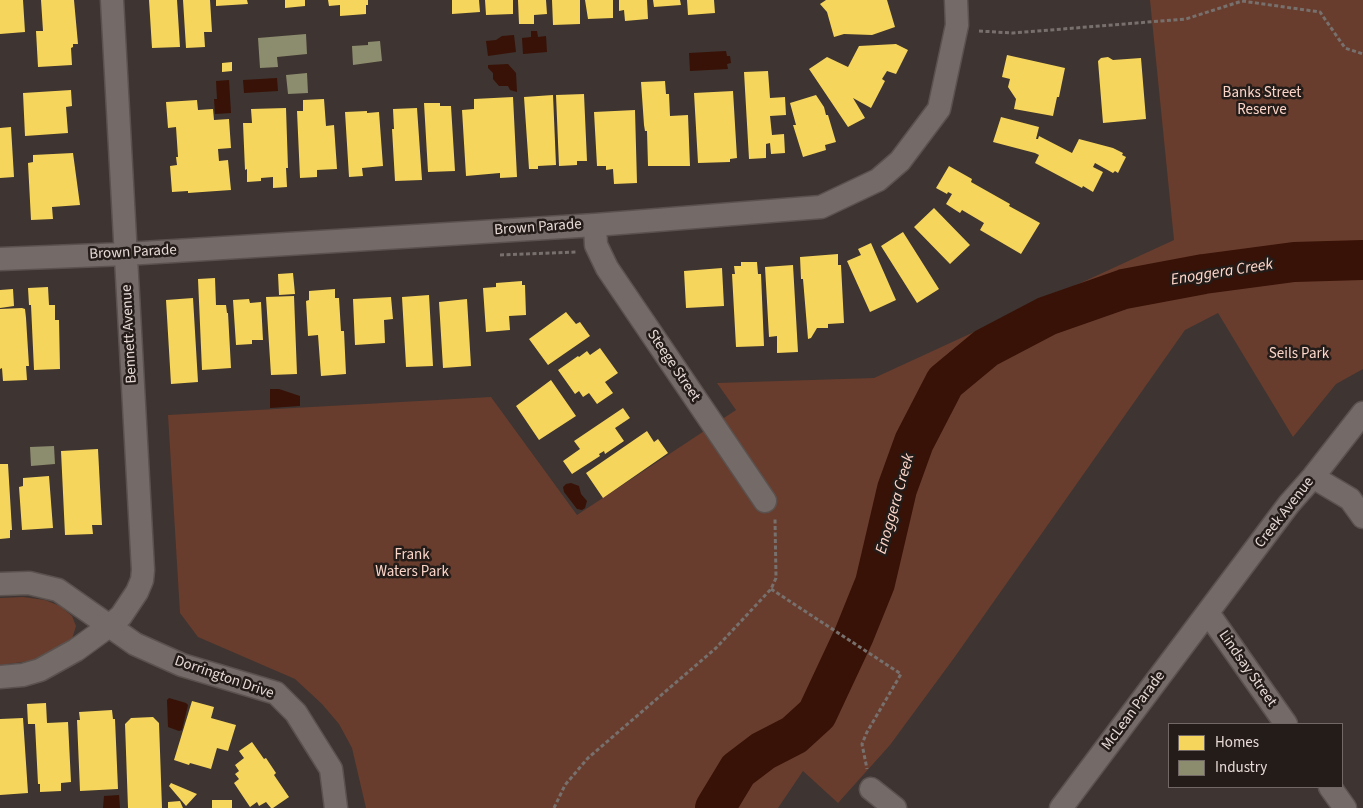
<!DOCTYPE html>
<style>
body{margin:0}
#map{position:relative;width:1363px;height:808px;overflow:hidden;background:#3e3431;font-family:"Source Sans 3",sans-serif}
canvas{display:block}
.legend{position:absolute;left:1168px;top:723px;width:175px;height:65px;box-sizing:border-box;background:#241c19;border:1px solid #726865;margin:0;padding:6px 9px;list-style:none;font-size:15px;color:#e7dad6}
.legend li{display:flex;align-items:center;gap:10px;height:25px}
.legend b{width:25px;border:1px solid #726865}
</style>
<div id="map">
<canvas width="1363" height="808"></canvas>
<ul class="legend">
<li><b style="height:14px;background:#f6d55c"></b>Homes</li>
<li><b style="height:14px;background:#8c8c6e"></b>Industry</li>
</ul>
</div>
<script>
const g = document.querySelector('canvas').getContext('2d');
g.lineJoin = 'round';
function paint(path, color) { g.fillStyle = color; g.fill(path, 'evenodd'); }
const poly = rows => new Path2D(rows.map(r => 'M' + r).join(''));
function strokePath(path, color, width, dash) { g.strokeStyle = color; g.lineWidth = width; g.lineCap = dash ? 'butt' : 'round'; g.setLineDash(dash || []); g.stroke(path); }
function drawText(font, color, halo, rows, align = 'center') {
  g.font = font + ' "Source Sans 3",sans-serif'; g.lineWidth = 5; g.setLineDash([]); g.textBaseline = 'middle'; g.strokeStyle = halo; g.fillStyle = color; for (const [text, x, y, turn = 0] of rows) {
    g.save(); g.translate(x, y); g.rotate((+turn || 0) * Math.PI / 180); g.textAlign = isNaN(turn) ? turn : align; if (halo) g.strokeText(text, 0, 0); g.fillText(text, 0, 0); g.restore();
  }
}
const green = poly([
 [1150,0,1363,0,1363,369,1336,384,1293,437,1218,313,1185,330,954,658,890,745,838,803,803,771,778,808,366,808,352,748,339,724,322,704,295,679,198,637,180,613,168,415,491,397,577,515,736,410,717,383,874,378,1174,240],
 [23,597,45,600,60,606,72,616,76,626,71,642,58,650,30,661,0,665,0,598]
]);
const water = poly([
 [531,31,537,31,538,37,546,36,547,52,523,54,522,38,531,37],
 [514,35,516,52,488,56,486,41,496,40,502,36],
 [726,51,727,56,730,56,731,63,727,64,728,69,690,71,689,53],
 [508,64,516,73,517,92,510,90,508,86,499,86,493,79,493,73,488,68,488,65],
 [277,78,278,91,244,93,243,80],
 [229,80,231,113,215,114,214,99,217,99,216,81],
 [270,389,279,389,300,396,300,406,270,408],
 [571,483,579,486,581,494,587,501,585,508,582,510,577,509,564,492,563,487,566,484],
 [169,698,186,703,188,705,182,730,179,731,168,727,167,700],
 [119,795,120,808,103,808,104,796]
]);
const homes = poly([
 [0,0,23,0,25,32,0,34],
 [41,0,74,0,78,44,73,44,73,47,71,48,72,65,38,67,36,31,43,31],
 [149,0,177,0,180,47,152,48],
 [183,0,210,0,212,32,204,32,205,47,186,48],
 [216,0,247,0,248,4,216,6],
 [285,0,305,0,305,6,285,8],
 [328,0,368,0,368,5,366,5,366,14,340,16,340,5,329,6],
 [452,0,479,0,480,12,452,14],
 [485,0,513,0,513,14,486,15],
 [518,0,546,0,547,14,534,15,534,24,519,24],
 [552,0,580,0,580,24,553,25],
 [585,0,613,0,613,18,588,19],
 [619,0,647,0,648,19,625,21,624,10,619,11],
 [653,0,680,0,681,5,654,7],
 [687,0,714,0,715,13,688,15],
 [826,0,887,0,895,27,872,35,844,34,834,37,827,12,820,4],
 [896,44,908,50,896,74,887,71,882,79,885,81,871,108,853,98,865,118,848,127,809,69,827,57,848,67,859,46],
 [1007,55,1065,68,1059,97,1057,97,1053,116,1014,109,1016,99,1008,87,1010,79,1002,77],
 [1108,57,1113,60,1141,58,1146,119,1103,123,1098,61,1101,58],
 [232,62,232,71,222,72,222,63],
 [768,71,770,98,785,97,786,115,770,116,772,135,784,134,785,153,771,154,770,143,766,144,766,158,749,159,744,72],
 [665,81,666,94,669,94,670,116,688,115,690,166,648,166,647,131,645,131,644,125,641,82],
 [71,90,72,106,66,107,68,133,25,136,23,93],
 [733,91,737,158,730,159,730,162,698,163,694,93],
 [584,94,587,161,577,161,577,165,559,166,556,95],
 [553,95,556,165,538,166,538,169,529,169,524,97],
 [816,95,824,107,826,115,828,115,836,142,825,145,826,150,803,157,793,125,796,125,790,103],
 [513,97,517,177,500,178,500,173,466,176,462,110,474,109,474,99],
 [324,99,326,126,334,125,337,169,317,170,317,177,300,178,297,111,303,111,303,100],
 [197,100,198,110,213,109,214,120,229,119,231,148,218,149,219,161,228,160,231,190,188,193,188,191,172,192,170,166,177,165,176,157,178,157,176,127,168,128,166,102],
 [424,103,440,103,440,106,451,106,455,171,428,172],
 [286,108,288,168,286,168,287,187,273,188,273,177,261,178,261,181,247,182,247,169,245,170,243,123,252,123,251,109],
 [417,108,422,180,395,181,392,129,394,129,393,109],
 [635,110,637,183,614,184,613,169,606,170,606,166,597,166,594,112],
 [367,111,367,113,379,112,383,166,362,168,363,176,349,177,345,112],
 [1001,117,1039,127,1036,139,1038,139,1039,136,1072,153,1079,139,1113,148,1123,153,1122,155,1126,157,1118,173,1115,171,1113,173,1095,163,1093,167,1103,172,1093,192,1083,186,1082,188,1035,163,1039,155,1035,153,993,142],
 [11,127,14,177,0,178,0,128],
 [73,153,80,205,52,207,53,219,31,220,28,163,33,162,33,155],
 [949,166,972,179,971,182,1010,204,1009,206,1040,223,1021,254,980,230,984,223,962,210,960,213,946,204,952,194,948,192,947,194,936,188],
 [934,208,970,245,950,264,914,227],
 [903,232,939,289,917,303,881,246],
 [871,243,896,300,870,312,847,261,861,255,858,249],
 [838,254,838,265,841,265,844,323,828,324,828,328,817,328,811,338,808,339,803,279,801,279,800,257],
 [741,262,757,262,758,274,761,274,764,346,736,347,732,274,735,274,734,266,741,266],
 [793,265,798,352,777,353,777,336,769,337,765,267],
 [722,268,724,306,686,308,684,271],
 [293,273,295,294,279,295,278,274],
 [215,278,216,305,226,305,227,313,228,313,231,368,202,370,198,279],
 [522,281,522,285,525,285,526,315,509,316,510,330,486,332,483,288,496,287,496,283],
 [48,287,49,305,55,305,55,320,59,320,60,369,34,370,31,305,29,305,28,288],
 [13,289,14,306,0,308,0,290],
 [335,289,335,298,339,298,341,331,344,331,346,374,321,376,318,335,308,336,306,301,309,300,309,291],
 [429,295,433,366,406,367,402,297],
 [294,296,297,374,271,375,266,297],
 [391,297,393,319,384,320,385,343,355,345,353,299],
 [193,298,198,382,171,384,166,300],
 [249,299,250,303,261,302,263,340,252,340,252,344,236,345,233,300],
 [467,299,471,366,443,368,439,302],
 [22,308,25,309,26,318,29,366,26,366,27,380,3,381,2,368,0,369,0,309],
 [566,312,576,324,580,322,590,336,548,365,529,339],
 [600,348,618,373,605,382,613,393,597,404,589,393,583,397,579,391,575,394,558,370,578,356,579,357,587,351,590,355],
 [551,380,576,416,539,440,516,406],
 [623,408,630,418,615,428,624,441,605,454,604,451,599,454,600,456,572,474,563,461,580,449,574,441],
 [647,431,654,442,658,439,668,453,603,498,586,473],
 [98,449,102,525,92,525,93,534,65,535,61,451],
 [0,464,8,464,12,530,10,530,10,538,0,539],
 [49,476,53,528,22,530,19,487,23,486,23,478],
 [192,701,214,707,211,718,236,725,228,751,217,748,211,769,190,763,189,765,174,760],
 [46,703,47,723,68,722,71,782,61,783,61,791,40,792,40,784,38,784,35,724,28,724,27,704],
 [112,710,113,719,115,719,118,789,80,791,77,720,80,720,79,712],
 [153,717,159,723,162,808,128,808,125,724,131,718],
 [23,718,28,793,0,795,0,719],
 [252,742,264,759,266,758,276,773,274,775,289,797,273,808,271,808,266,802,259,806,257,802,250,807,234,783,239,779,235,774,239,771,235,765,244,758,239,751],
 [171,783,197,794,186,806,169,786],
 [212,800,232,800,232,808,212,808],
 [180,801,183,808,168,808,168,802]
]);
const industry = poly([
 [306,34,307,54,277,57,278,67,260,68,258,38],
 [380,41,382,61,353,65,352,46,368,45,368,42],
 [307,73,308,93,288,94,286,75],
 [54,446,55,464,31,466,30,447]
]);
const river = poly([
 [715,808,738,770,763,751,794,735,817,714,854,635,875,583,897,489,914,442,945,382,986,348,1047,316,1124,289,1204,274,1294,262,1363,260]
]);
const path = poly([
 [979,31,1013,33,1186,19,1242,1,1320,12,1345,48,1363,54],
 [500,255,576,252],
 [771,589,901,674,867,732,862,744,867,769],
 [554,808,565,785,588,758,716,648,771,589,776,578,775,519]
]);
const street = poly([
 [595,225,596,245,607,268,765,501],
 [0,259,126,254,595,225,821,207,878,180,900,161,939,109,957,25,956,0],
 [1313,477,1350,499,1363,517],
 [0,584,29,583,58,590,135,644,182,665,276,693,296,713,331,769,336,808],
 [1208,613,1286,724],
 [0,677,23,675,40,670,76,650,109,626,121,616,137,592,142,580,143,570,112,0],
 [1330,787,1345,808],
 [871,789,895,808],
 [1061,808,1289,504,1313,477,1363,413]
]);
const parkNames = [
 ["Banks Street",1262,94],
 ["Reserve",1262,111],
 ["Seils Park",1299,355],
 ["Frank",412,556],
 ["Waters Park",412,573]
];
const streetNames = [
 ["Brown Parade",538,228,-4],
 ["Brown Parade",133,253,-3],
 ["Bennett Avenue",130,334,-93],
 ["Steege Street",673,366,56],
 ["Creek Avenue",1285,513,-52],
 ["Lindsay Street",1247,669,55],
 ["Dorrington Drive",224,678,19],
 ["McLean Parade",1134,711,-53]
];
const waterNames = [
 ["Enoggera Creek",1222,273,-9],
 ["Enoggera Creek",896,504,-74]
];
paint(green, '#683d2e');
paint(water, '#381206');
paint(homes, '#f6d55c');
paint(industry, '#8c8c6e');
strokePath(river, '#381206', 40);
strokePath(street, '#5b524f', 25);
strokePath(path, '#77706d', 3, [4, 2.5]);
strokePath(street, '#746b68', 22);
drawText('15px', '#fbd5c8', '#241c19', parkNames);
drawText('15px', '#e7dad6', '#241c19', streetNames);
drawText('italic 16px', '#ffd8cb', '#241c19', waterNames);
</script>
